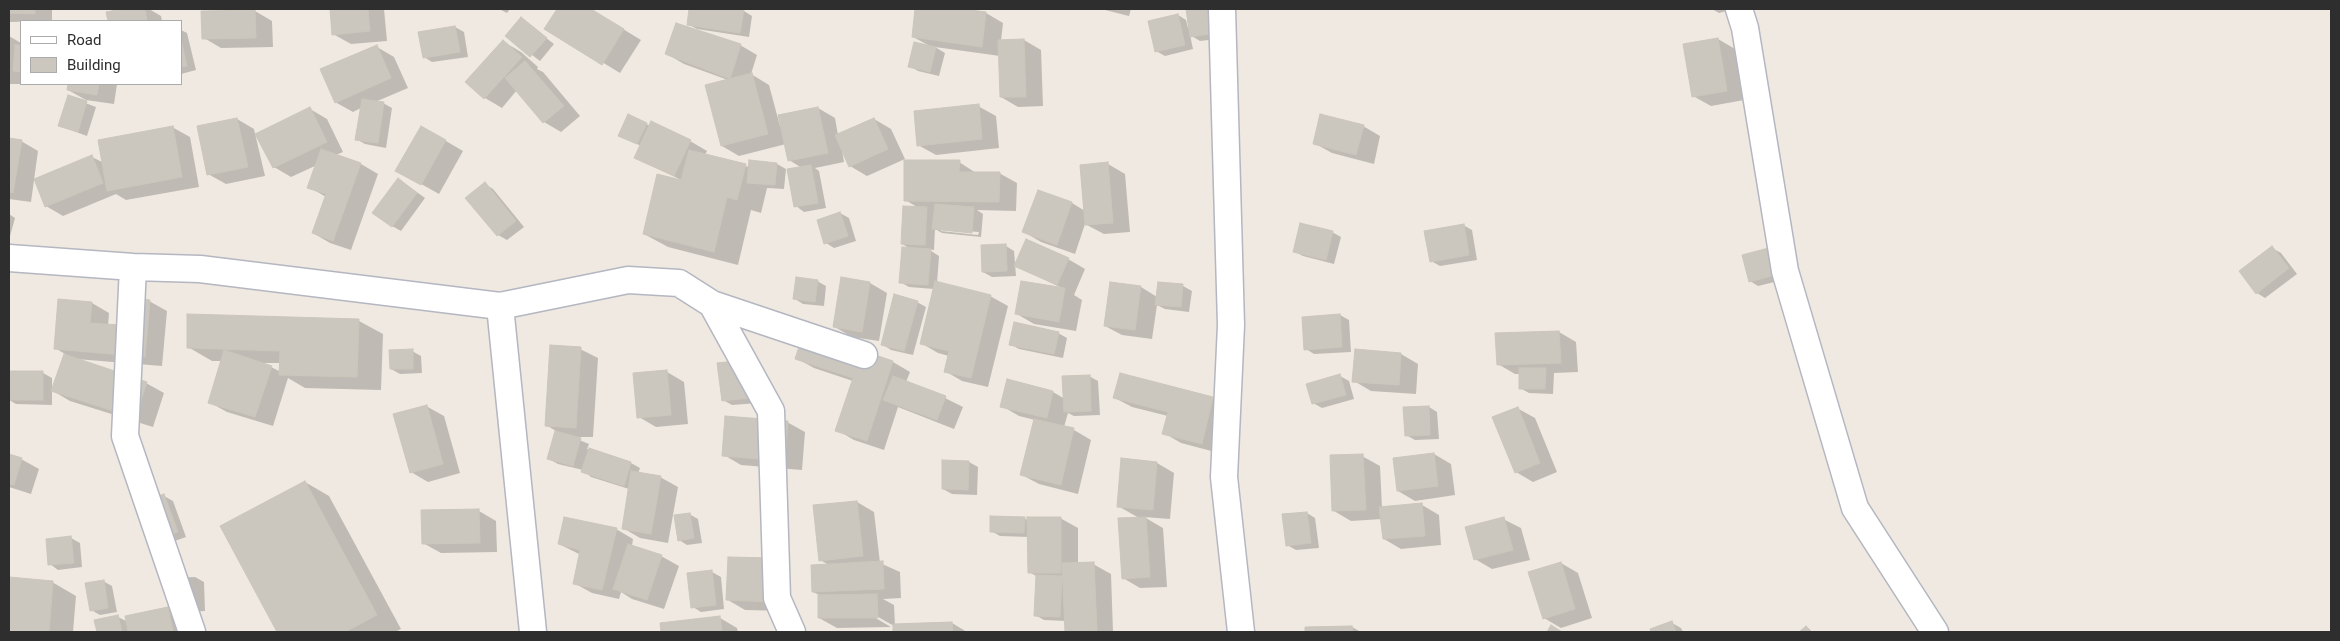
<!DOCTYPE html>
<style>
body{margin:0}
#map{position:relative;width:2340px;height:641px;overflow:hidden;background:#efe9e1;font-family:Roboto,sans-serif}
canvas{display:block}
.frame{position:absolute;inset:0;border:10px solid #2e2e2e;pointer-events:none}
.legend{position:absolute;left:20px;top:20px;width:162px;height:65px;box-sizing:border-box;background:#fff;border:1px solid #ababab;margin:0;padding:6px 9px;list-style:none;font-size:15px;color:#2e2e2e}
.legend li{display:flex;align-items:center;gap:10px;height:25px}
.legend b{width:25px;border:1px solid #ababab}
</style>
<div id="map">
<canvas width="2340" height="641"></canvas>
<div class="frame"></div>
<ul class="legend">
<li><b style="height:6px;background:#fff"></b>Road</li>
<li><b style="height:14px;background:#cbc7bf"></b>Building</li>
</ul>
</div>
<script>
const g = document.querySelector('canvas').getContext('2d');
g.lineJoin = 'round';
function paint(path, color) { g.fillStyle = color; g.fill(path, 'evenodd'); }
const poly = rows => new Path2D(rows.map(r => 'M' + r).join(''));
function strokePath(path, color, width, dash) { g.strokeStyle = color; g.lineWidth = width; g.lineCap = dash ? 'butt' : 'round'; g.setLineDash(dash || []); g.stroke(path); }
const shadow = poly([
 [9,9,52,9,52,21,9,22],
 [130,9,149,9,161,16,162,21,109,21,107,13],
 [331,9,384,9,387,41,351,44,333,34],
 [499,9,510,9,507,13],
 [558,9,590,9,641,40,620,73,546,28],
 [691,9,744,11,752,16,749,37,697,29,688,24],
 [917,9,954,9,986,13,1003,23,1001,41,1024,40,1041,50,1043,106,1018,107,1001,97,1000,56,935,47,945,53,939,76,918,71,910,66,928,45,913,37],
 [1101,9,1131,9,1129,16],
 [1187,9,1221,9,1225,38,1200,41,1190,35,1193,49,1165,56,1156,51,1178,15,1186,20,1188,28,1190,28],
 [1712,9,1734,9,1719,13],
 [255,11,272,21,273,47,221,48,204,38],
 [521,19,554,44,540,61,507,36],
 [455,27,464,32,468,57,432,62,424,57],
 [181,30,187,33,196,70,181,74],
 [9,36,21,43,21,84,9,84],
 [1718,39,1735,49,1744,100,1711,106,1693,96],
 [504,42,521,52,538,67,537,69,543,72,580,116,561,132,544,122,517,90,502,108,485,98],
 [740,45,757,55,751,74,769,85,780,126,818,108,835,118,838,135,874,119,891,129,905,159,867,176,850,166,842,150,844,162,815,168,819,171,826,208,804,212,796,206,802,168,789,160,786,144,739,156,722,146,728,80,684,64,667,54],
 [377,47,394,57,408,88,375,102,383,103,392,108,386,148,365,144,356,139,361,108,353,112,335,102],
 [69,84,117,84,114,104,86,100,68,90],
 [69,97,96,107,87,136,60,126],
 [978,106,996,116,999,148,936,155,918,145],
 [310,109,327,119,343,152,336,155,361,164,378,174,351,250,330,243,313,233,326,197,309,187,317,165,291,177,274,167],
 [237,119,254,129,265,176,226,184,208,174],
 [646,124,690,141,707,151,705,155,749,167,777,164,786,169,784,189,767,188,761,213,751,210,738,265,668,247,644,234,681,180,636,157,641,146,619,135],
 [1363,126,1380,136,1374,164,1332,153,1314,143],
 [172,127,190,137,199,187,126,200,116,194,63,216,46,206,92,157,104,163],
 [422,127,463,151,439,194,414,180],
 [9,139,21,141,38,151,31,202,9,199],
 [959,162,976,173,999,173,1017,183,1016,211,977,210,983,214,981,237,942,233,935,229,934,250,928,249,939,256,937,283,990,296,1008,306,988,387,962,381,945,371,949,356,938,353,921,343,934,289,909,287,900,282,911,249,902,244,919,208,905,200],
 [941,229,979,232,978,235,941,231],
 [1108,164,1125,174,1130,232,1104,234,1085,224,1075,254,1041,242,1024,232,1039,192,1072,203,1085,211],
 [485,184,493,189,524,227,507,240,498,235,467,198],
 [407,185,425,198,401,231,392,226],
 [840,213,849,218,856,241,834,248,826,243],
 [9,214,15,218,9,240],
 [1463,225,1472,230,1477,260,1440,266,1431,261],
 [1332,232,1341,237,1334,264,1303,256,1294,251],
 [1006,246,1014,251,1016,276,992,277,983,272],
 [2272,248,2281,253,2297,274,2265,298,2257,293],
 [1743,256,1795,277,1758,286,1750,281],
 [1068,259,1085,269,1074,295,1082,300,1076,331,1034,324,1017,314,1062,288,1016,266],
 [817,281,826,286,824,306,803,304,795,299],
 [870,283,887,293,879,341,852,337,835,327],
 [1159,283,1183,286,1192,291,1189,312,1165,309,1157,305,1152,339,1122,335,1105,326,1141,287,1157,297],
 [149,301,167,311,162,366,76,359,146,383,164,393,153,427,70,401,53,391,65,354,55,348,92,303,109,313,108,326,121,327],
 [917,302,926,307,913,355,891,350,882,344],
 [189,315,359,321,383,334,381,390,305,388,288,378,273,426,227,412,209,402,222,361,212,361,188,347],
 [261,363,281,363,281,372,271,367],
 [1340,315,1349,320,1351,352,1314,354,1306,349],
 [1559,332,1576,342,1578,372,1554,373,1553,394,1529,393,1520,388,1520,374,1515,374,1498,364],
 [805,333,893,362,910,372,906,382,945,398,963,407,954,429,898,407,884,450,854,440,837,430,853,381,814,368,796,358],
 [1058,333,1067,338,1063,358,1019,349,1010,344],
 [580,349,598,358,593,437,572,437,589,444,587,449,631,463,640,468,638,474,660,477,678,487,668,543,640,538,623,528,629,489,591,477,583,470,558,464,549,459,556,431,546,425],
 [412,351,421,356,422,373,400,374,391,369],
 [1401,354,1418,364,1416,394,1371,391,1354,381],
 [754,366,758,403,732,405,723,400],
 [9,372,43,373,52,378,52,405,16,404,9,400],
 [667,372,684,382,688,424,656,427,639,417],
 [1120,375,1213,398,1230,408,1219,453,1181,443,1164,433,1168,416,1132,407,1115,398],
 [1089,376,1098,381,1100,415,1074,416,1068,413,1064,427,1074,430,1091,440,1078,494,1039,484,1022,475,1035,420,1019,416,1002,406,1008,381,1053,392,1065,399],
 [1340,376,1349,381,1354,399,1322,408,1313,403],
 [426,406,444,416,460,473,428,482,411,472],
 [1429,407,1437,412,1439,439,1415,440,1406,435],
 [1517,408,1535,418,1557,472,1533,482,1516,472],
 [787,422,805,432,802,470,741,465,724,455],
 [1434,454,1451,464,1455,495,1415,501,1398,491],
 [9,455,21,459,39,469,31,494,9,487],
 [1362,456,1380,466,1382,508,1422,505,1439,515,1441,545,1401,549,1384,539,1382,519,1351,521,1334,511],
 [969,462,978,467,977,495,952,494,943,489],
 [1157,463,1174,473,1170,519,1144,517,1163,528,1167,587,1140,588,1123,578,1139,518,1118,506],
 [305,482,329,496,401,629,395,632,278,632,221,527],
 [164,496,173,501,186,537,166,544],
 [857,502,874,512,880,563,900,572,901,598,883,599,894,605,895,626,952,623,967,632,895,632,894,626,873,614,872,616,891,627,837,628,819,618,819,595,813,592,829,565,820,560],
 [479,511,496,521,497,552,441,553,423,543],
 [1307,513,1315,518,1319,548,1296,550,1287,545],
 [689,514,698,519,702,543,687,545,679,540],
 [1024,518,1029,521,1060,518,1078,528,1078,564,1093,564,1111,574,1113,632,1069,632,1066,621,1044,620,1035,615,1038,577,1029,572,1029,537,1000,536,991,531],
 [1503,519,1521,528,1530,560,1492,569,1475,559],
 [616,529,633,539,632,546,661,556,679,566,664,609,632,599,621,592,619,599,592,593,574,583,581,555,559,544],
 [71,538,80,543,82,567,58,570,50,564],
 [729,558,788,611,745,610,728,600],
 [1561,563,1578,573,1592,618,1561,628,1544,618],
 [712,572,721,577,724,609,701,612,693,607],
 [195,577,204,582,205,611,179,612,180,632,98,632,96,621,118,617,128,622,168,609,170,610,169,578],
 [9,578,52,582,76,596,73,632,9,632],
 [103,581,112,586,117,612,100,615,91,610],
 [720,618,737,628,738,632,663,632,662,624],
 [1672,623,1681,628,1683,632,1652,632,1651,630],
 [1352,627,1361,632,1306,632,1306,628]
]);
const building = poly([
 [9,9,35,9,35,14,9,13,9,9],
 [122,9,145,9,147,21,108,21,106,12,122,9],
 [330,9,368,9,370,31,332,35,330,9],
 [557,9,591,9,624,29,602,65,544,29,557,9],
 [689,9,744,9,740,33,687,25,689,9],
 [915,9,963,9,986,12,982,47,912,37,915,9],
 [1186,9,1213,9,1216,33,1190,37,1186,9],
 [255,10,256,38,202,39,201,11,255,10],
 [1178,14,1185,45,1155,52,1148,21,1178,14],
 [521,17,547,38,530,57,505,36,521,17],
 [676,23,741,44,730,79,665,54,676,23],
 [455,26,460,52,423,58,418,32,455,26],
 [1718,38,1727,91,1692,97,1683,44,1718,38],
 [1024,39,1026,97,1000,97,998,40,1024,39],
 [181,40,187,66,181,67,181,40],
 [503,40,522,57,484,99,465,82,503,40],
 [914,42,936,47,930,72,908,67,914,42],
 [15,45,21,45,21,72,13,71,15,45],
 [377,45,391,78,335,103,320,69,377,45],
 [525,61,564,106,543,123,505,78,525,61],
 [752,73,768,134,721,146,705,85,752,73],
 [68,84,99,84,97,95,67,90,68,84],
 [68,95,87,101,78,132,58,126,68,95],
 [362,99,384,102,378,143,355,140,362,99],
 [979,104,982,139,917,146,914,111,979,104],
 [310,107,327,142,273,168,255,134,310,107],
 [818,107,828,153,788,161,778,115,818,107],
 [628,114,647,123,637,144,618,136,628,114],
 [1320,114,1364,125,1356,155,1313,144,1320,114],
 [237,118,248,167,207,175,197,126,237,118],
 [874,118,888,149,849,167,835,135,874,118],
 [651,121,691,140,674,176,634,158,651,121],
 [173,126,182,177,107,191,98,140,173,126],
 [421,126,446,140,421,185,395,171,421,126],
 [9,138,22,140,13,193,9,192,9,138],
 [321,149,361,163,333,241,312,233,326,194,307,188,321,149],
 [689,150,746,164,737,200,727,197,714,252,643,234,657,174,681,180,689,150],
 [92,155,103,183,45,207,34,179,92,155],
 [749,160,777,163,775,185,747,183,749,160],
 [904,160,960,160,959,172,1000,172,999,202,904,201,904,160],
 [1108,162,1113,223,1085,225,1080,165,1108,162],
 [811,165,818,203,794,207,787,169,811,165],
 [398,178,417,193,392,227,372,213,398,178],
 [485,182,516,221,497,236,465,198,485,182],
 [1038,190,1072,202,1057,245,1022,232,1038,190],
 [935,204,974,207,972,233,932,229,935,204],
 [903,206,927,207,925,245,901,244,903,206],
 [840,212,848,236,824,244,817,220,840,212],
 [1300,223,1333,231,1326,260,1293,252,1300,223],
 [1464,224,1469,255,1430,262,1424,231,1464,224],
 [1026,239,1069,258,1057,285,1014,266,1026,239],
 [1006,244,1007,271,982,272,981,245,1006,244],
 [1780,245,1787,272,1749,282,1742,255,1780,245],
 [2272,246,2289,268,2256,294,2239,271,2272,246],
 [902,247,931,249,928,285,899,283,902,247],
 [796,277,818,280,815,302,793,299,796,277],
 [841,277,870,282,862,332,833,327,841,277],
 [935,281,991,295,971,378,944,372,949,351,920,344,935,281],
 [1021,281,1065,288,1059,322,1015,314,1021,281],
 [1110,282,1141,286,1135,330,1104,326,1110,282],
 [1158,282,1183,284,1181,307,1155,305,1158,282],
 [894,294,918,301,904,351,881,345,894,294],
 [122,297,150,300,145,357,54,349,58,299,92,302,90,323,120,325,122,297],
 [187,314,359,319,357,377,279,375,280,351,187,348,187,314],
 [1340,314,1342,347,1304,350,1302,317,1340,314],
 [1014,322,1059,332,1054,354,1009,345,1014,322],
 [804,331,893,361,867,441,835,431,853,378,795,359,804,331],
 [1559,331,1561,363,1497,365,1495,333,1559,331],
 [550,345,581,347,576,428,545,426,550,345],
 [413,349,413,369,390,369,389,350,413,349],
 [1355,349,1401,353,1399,385,1352,382,1355,349],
 [224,350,272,366,255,417,208,403,224,350],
 [64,354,147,382,135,418,51,391,64,354],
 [745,360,750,398,722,401,717,363,745,360],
 [1519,368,1546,368,1545,389,1519,389,1519,368],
 [667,370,671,415,637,418,633,373,667,370],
 [9,371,43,371,43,400,9,400,9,371],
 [1120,373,1213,397,1202,444,1162,434,1168,412,1113,398,1120,373],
 [1340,374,1346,395,1312,404,1306,384,1340,374],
 [1090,375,1091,411,1064,412,1062,376,1090,375],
 [893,376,946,396,937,420,883,400,893,376],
 [1007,379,1053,391,1047,418,1000,407,1007,379],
 [427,405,443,464,410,473,393,414,427,405],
 [1429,406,1430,435,1405,436,1403,407,1429,406],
 [1518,407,1540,463,1515,473,1492,417,1518,407],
 [725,416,788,421,785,461,722,456,725,416],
 [1034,419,1074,428,1061,485,1020,475,1034,419],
 [555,431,581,438,573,466,547,459,555,431],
 [589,448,631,462,624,486,581,472,589,448],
 [1434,453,1438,486,1397,491,1393,458,1434,453],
 [9,454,22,458,14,485,9,484,9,454],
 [1363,454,1366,510,1332,511,1330,455,1363,454],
 [1121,458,1157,462,1153,510,1117,507,1121,458],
 [942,460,969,461,968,490,942,489,942,460],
 [631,471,661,476,651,534,622,529,631,471],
 [305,481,377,615,345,632,277,632,220,526,305,481],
 [164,494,178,532,156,540,142,502,164,494],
 [857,501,863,556,819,561,813,505,857,501],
 [1422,503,1425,536,1383,539,1379,507,1422,503],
 [479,509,480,543,422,544,421,510,479,509],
 [1307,512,1311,543,1286,546,1282,514,1307,512],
 [690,513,694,538,678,541,674,515,690,513],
 [990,516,1025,517,1024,533,990,532,990,516],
 [564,517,617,528,602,590,573,584,580,550,558,544,564,517],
 [1027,517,1061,517,1061,573,1028,573,1027,517],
 [1146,517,1150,577,1122,579,1118,518,1146,517],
 [1504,517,1513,550,1474,560,1465,527,1504,517],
 [71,536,74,563,48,565,46,539,71,536],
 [628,544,662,555,647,600,613,589,628,544],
 [728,557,772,558,771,602,726,600,728,557],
 [883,561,884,589,812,592,811,565,883,561],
 [1094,562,1097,631,1065,632,1062,563,1094,562],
 [1561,562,1575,609,1543,619,1528,572,1561,562],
 [712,570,716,605,691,608,687,573,712,570],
 [1036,575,1062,576,1060,617,1034,616,1036,575],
 [9,577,53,581,49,632,9,632,9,577],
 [104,580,108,608,90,611,85,583,104,580],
 [877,594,878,618,818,618,818,595,877,594],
 [168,607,173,632,128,632,125,616,168,607],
 [118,615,122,632,97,632,94,620,118,615],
 [720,616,722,632,661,632,660,623,720,616],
 [1672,621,1676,632,1651,632,1650,629,1672,621],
 [952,622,953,632,893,632,893,624,952,622],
 [1551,625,1562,632,1547,632,1551,625],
 [1352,626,1353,632,1305,632,1305,627,1352,626],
 [1806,626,1812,632,1799,632,1806,626]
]);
const minor = poly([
 [1222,9,1231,325,1224,477,1241,632],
 [1739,9,1745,28,1785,271,1855,508,1935,632],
 [9,258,133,267,200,269,500,306,628,280,679,283,712,304,864,355],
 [133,267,125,436,192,632],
 [712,304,771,411,777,598,792,632],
 [500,306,533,632]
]);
paint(shadow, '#0003');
paint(building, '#cbc7bf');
strokePath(building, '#cbc5ba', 1);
strokePath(minor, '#b4b7c1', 29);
strokePath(minor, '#fff', 26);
</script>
